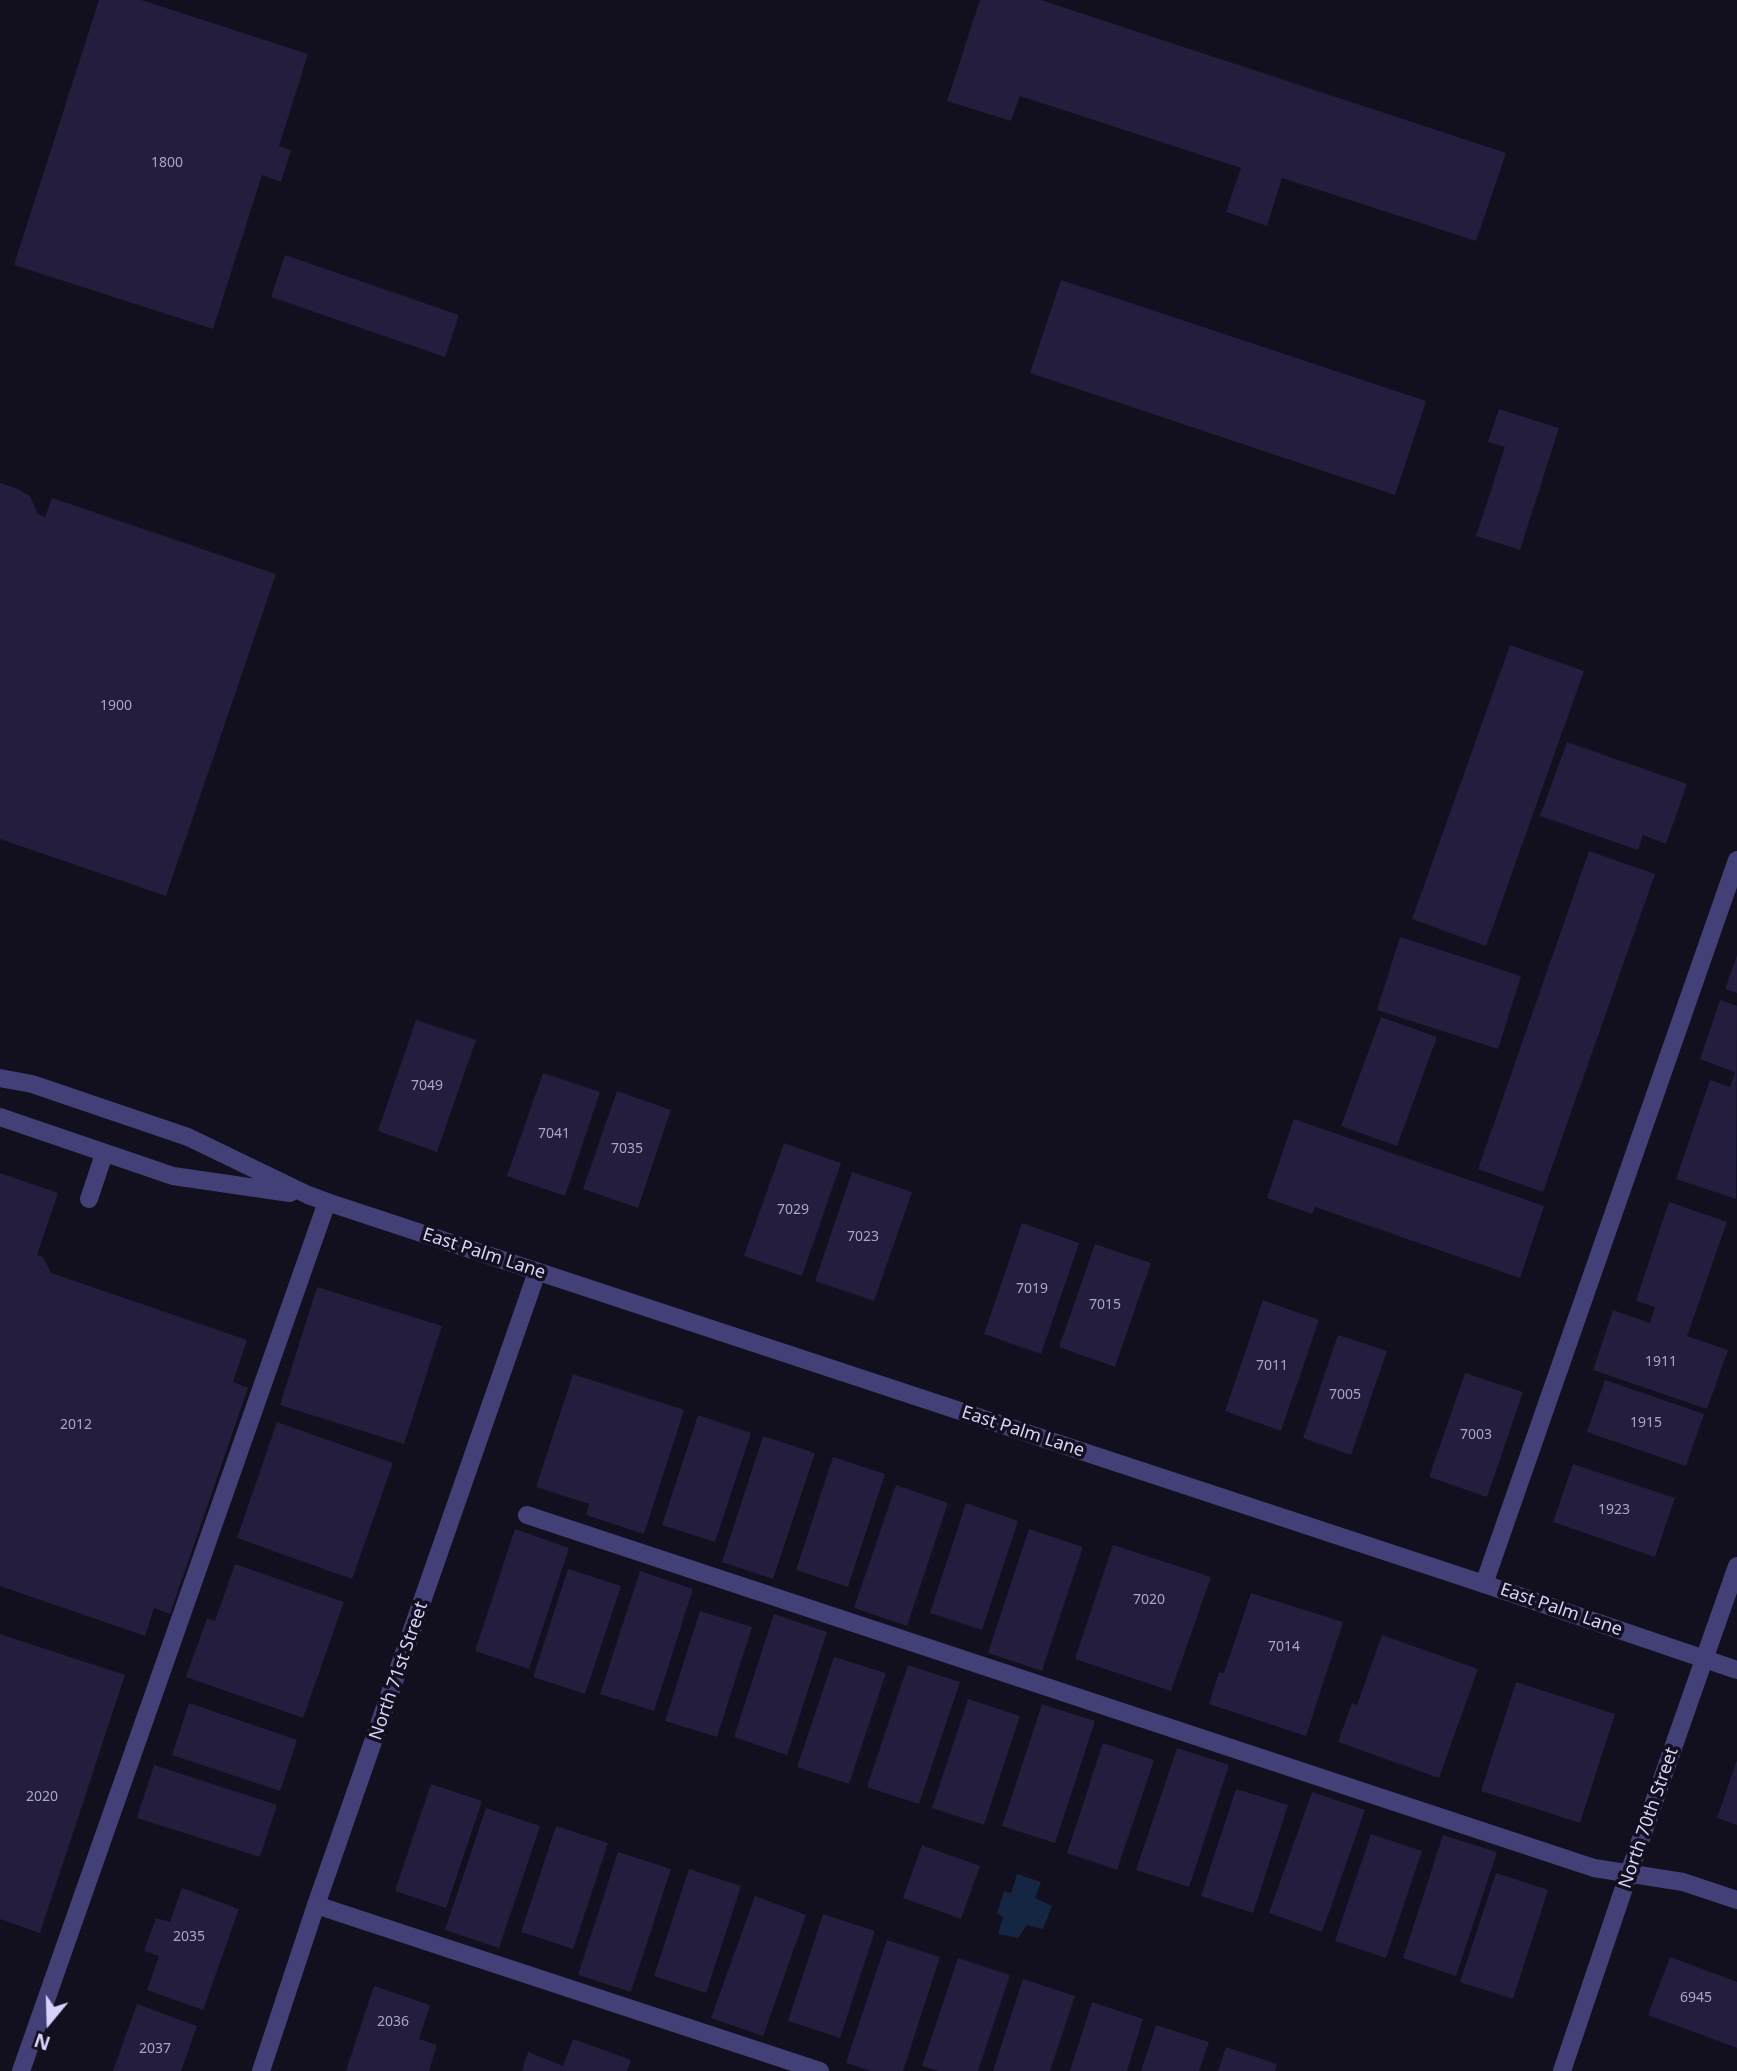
<!DOCTYPE html>
<style>
body{margin:0}
#map{position:relative;width:1737px;height:2071px;overflow:hidden;background:#120f1e;font-family:"Noto Sans",sans-serif}
canvas{display:block}
.north{position:absolute;left:14px;top:1987px;width:70px;height:70px;-webkit-text-stroke:5px #120f1e;paint-order:stroke;rotate:199deg;font-size:19px;font-weight:700;line-height:28px;text-align:center;color:#d7d2f9}
.north::after{content:'';display:block;margin:auto;width:24px;height:32px;background:#d7d2f9;clip-path:polygon(50% 0,100% 100%,50% 72%,0 100%)}
</style>
<div id="map">
<canvas width="1737" height="2071"></canvas>
<div class="north">N</div>
</div>
<script>
const g = document.querySelector('canvas').getContext('2d');
g.lineJoin = 'round';
function paint(path, color) { g.fillStyle = color; g.fill(path, 'evenodd'); }
const poly = rows => new Path2D(rows.map(r => 'M' + r).join(''));
function strokePath(path, color, width, dash) { g.strokeStyle = color; g.lineWidth = width; g.lineCap = dash ? 'butt' : 'round'; g.setLineDash(dash || []); g.stroke(path); }
function drawText(font, color, halo, rows, align = 'center') {
  g.font = font + ' "Noto Sans",sans-serif'; g.lineWidth = 7; g.setLineDash([]); g.textBaseline = 'middle'; g.strokeStyle = halo; g.fillStyle = color; for (const [text, x, y, turn = 0] of rows) {
    g.save(); g.translate(x, y); g.rotate((+turn || 0) * Math.PI / 180); g.textAlign = isNaN(turn) ? turn : align; if (halo) g.strokeText(text, 0, 0); g.fillText(text, 0, 0); g.restore();
  }
}
const water = poly([
 [1017,1874,1041,1882,1035,1898,1052,1906,1043,1929,1027,1925,1018,1938,998,1934,1003,1917,997,1913,1004,1891,1011,1893]
]);
const building = poly([
 [99,0,141,0,308,54,279,146,291,150,281,182,262,175,213,329,14,265],
 [980,0,1041,0,1506,153,1476,241,1282,178,1267,226,1226,212,1241,168,1020,96,1011,121,947,101],
 [285,255,459,315,445,357,271,297],
 [1061,280,1426,401,1395,495,1030,373],
 [1499,409,1559,428,1520,550,1476,536,1505,447,1488,442],
 [0,483,18,489,30,496,38,514,45,517,52,498,276,574,166,896,0,839],
 [1510,645,1584,671,1486,946,1412,919],
 [1567,742,1687,784,1666,844,1643,835,1638,850,1540,816],
 [1589,851,1655,874,1543,1192,1478,1169],
 [1400,937,1521,976,1498,1049,1377,1010],
 [1737,955,1737,993,1725,989],
 [1720,1000,1737,1006,1736,1199,1676,1179,1710,1080,1730,1087,1735,1072,1700,1059],
 [1381,1017,1437,1037,1397,1146,1341,1126],
 [416,1020,476,1040,437,1152,378,1131],
 [543,1073,600,1092,565,1196,507,1176],
 [617,1091,671,1110,638,1208,583,1189],
 [1294,1119,1544,1206,1520,1278,1315,1207,1312,1214,1267,1198],
 [784,1143,841,1163,802,1276,744,1256],
 [852,1172,912,1192,874,1301,815,1281],
 [0,1173,58,1193,37,1255,43,1257,51,1273,247,1340,233,1382,248,1388,170,1614,154,1608,145,1636,0,1586],
 [1669,1202,1727,1222,1687,1336,1728,1350,1707,1409,1593,1370,1613,1310,1650,1323,1655,1307,1636,1301],
 [1022,1223,1079,1243,1041,1354,984,1334],
 [1095,1244,1151,1263,1115,1367,1059,1347],
 [317,1287,442,1326,404,1444,280,1405],
 [1263,1300,1319,1320,1281,1431,1225,1411],
 [1338,1335,1387,1351,1351,1455,1303,1438],
 [1465,1373,1523,1392,1487,1497,1429,1477],
 [573,1374,684,1410,644,1534,586,1515,589,1504,536,1487],
 [1605,1380,1704,1414,1686,1466,1587,1432],
 [698,1415,751,1433,715,1542,662,1525],
 [277,1422,393,1463,352,1579,237,1538],
 [763,1436,815,1453,773,1579,722,1562],
 [833,1457,885,1474,848,1587,796,1570],
 [1573,1464,1675,1498,1655,1557,1553,1522],
 [896,1485,948,1503,907,1626,854,1608],
 [966,1503,1018,1521,982,1630,930,1613],
 [515,1529,569,1548,529,1669,475,1651],
 [1029,1529,1083,1547,1042,1671,988,1653],
 [1113,1545,1211,1577,1171,1691,1075,1659],
 [235,1564,344,1602,303,1718,186,1677,207,1618,215,1621],
 [568,1569,621,1586,585,1694,533,1677],
 [640,1571,693,1589,654,1711,600,1694],
 [1251,1593,1343,1622,1306,1736,1209,1704,1219,1672,1224,1673],
 [700,1611,752,1627,717,1737,665,1721],
 [774,1614,827,1632,787,1755,734,1737],
 [0,1634,125,1675,40,1933,0,1919],
 [1382,1635,1478,1669,1439,1778,1338,1742,1352,1703,1357,1705],
 [834,1657,886,1673,849,1784,797,1767],
 [908,1665,960,1682,919,1804,867,1787],
 [1516,1682,1615,1714,1580,1823,1481,1791],
 [968,1699,1020,1716,984,1825,932,1808],
 [189,1703,297,1740,280,1791,172,1755],
 [1042,1704,1095,1721,1055,1843,1002,1826],
 [1103,1743,1154,1760,1117,1870,1067,1853],
 [1177,1748,1229,1765,1189,1887,1136,1870],
 [1737,1760,1737,1825,1717,1818],
 [154,1765,277,1805,260,1857,137,1818],
 [431,1784,482,1801,446,1908,395,1891],
 [1236,1789,1288,1805,1253,1913,1201,1896],
 [1312,1792,1365,1810,1322,1932,1269,1913],
 [486,1808,540,1826,499,1948,445,1930],
 [556,1826,608,1843,573,1949,521,1932],
 [1371,1834,1422,1851,1386,1958,1335,1941],
 [1443,1835,1497,1852,1456,1976,1403,1958],
 [922,1845,980,1866,961,1919,903,1898],
 [618,1852,671,1869,631,1992,578,1975],
 [689,1869,741,1886,706,1993,654,1976],
 [1496,1873,1548,1890,1513,1999,1460,1982],
 [182,1888,239,1909,203,2010,147,1990,159,1956,144,1951,156,1918,170,1922],
 [755,1896,806,1915,763,2036,711,2018],
 [823,1914,875,1931,840,2038,788,2021],
 [887,1940,940,1957,903,2071,871,2071,846,2063],
 [1670,1957,1737,1982,1737,2048,1648,2015],
 [958,1958,1010,1975,978,2071,938,2071,922,2066],
 [1023,1979,1075,1996,1050,2071,993,2071],
 [374,1986,430,2005,419,2039,437,2045,429,2071,346,2071],
 [1092,2002,1143,2019,1127,2071,1070,2071],
 [137,2004,197,2026,181,2071,113,2071],
 [1156,2025,1209,2042,1199,2071,1141,2071],
 [573,2039,631,2060,627,2071,522,2071,528,2052,563,2066],
 [1226,2047,1277,2064,1275,2071,1218,2071]
]);
const service = poly([
 [89,1199,104,1154],
 [527,1515,1594,1868,1683,1882,1737,1900],
 [1484,1584,1737,860],
 [316,1905,820,2071],
 [21,2071,327,1202]
]);
const minor = poly([
 [0,1078,32,1084,188,1137,308,1195,327,1202,1484,1584,1737,1670],
 [0,1117,173,1176,290,1193],
 [261,2071,316,1905,537,1272]
]);
const tertiary = poly([
 [1562,2071,1629,1873,1737,1566]
]);
const numberNames = [
 ["1800",167,163],
 ["1900",116,706],
 ["7049",427,1086],
 ["7041",554,1134],
 ["7035",627,1149],
 ["7029",793,1210],
 ["7023",863,1237],
 ["7019",1032,1289],
 ["7015",1105,1305],
 ["1911",1661,1362],
 ["7011",1272,1366],
 ["7005",1345,1395],
 ["1915",1646,1423],
 ["2012",76,1425],
 ["7003",1476,1435],
 ["1923",1614,1510],
 ["7020",1149,1600],
 ["7014",1284,1647],
 ["2020",42,1797],
 ["2035",189,1937],
 ["6945",1696,1998],
 ["2036",393,2022],
 ["2037",155,2049]
];
const streetNames = [
 ["East Palm Lane",484,1254,18],
 ["East Palm Lane",1023,1432,18],
 ["East Palm Lane",1561,1610,19],
 ["North 71st Street",399,1671,-71],
 ["North 70th Street",1649,1818,-71]
];
paint(water, '#152643');
paint(building, '#241d3d');
strokePath(service, '#434078', 18);
strokePath(minor, '#434078', 18);
strokePath(tertiary, '#434078', 18);
drawText('14px', '#aaa5ca', null, numberNames);
drawText('18px', '#d7d2f9', '#120f1e', streetNames);
</script>
